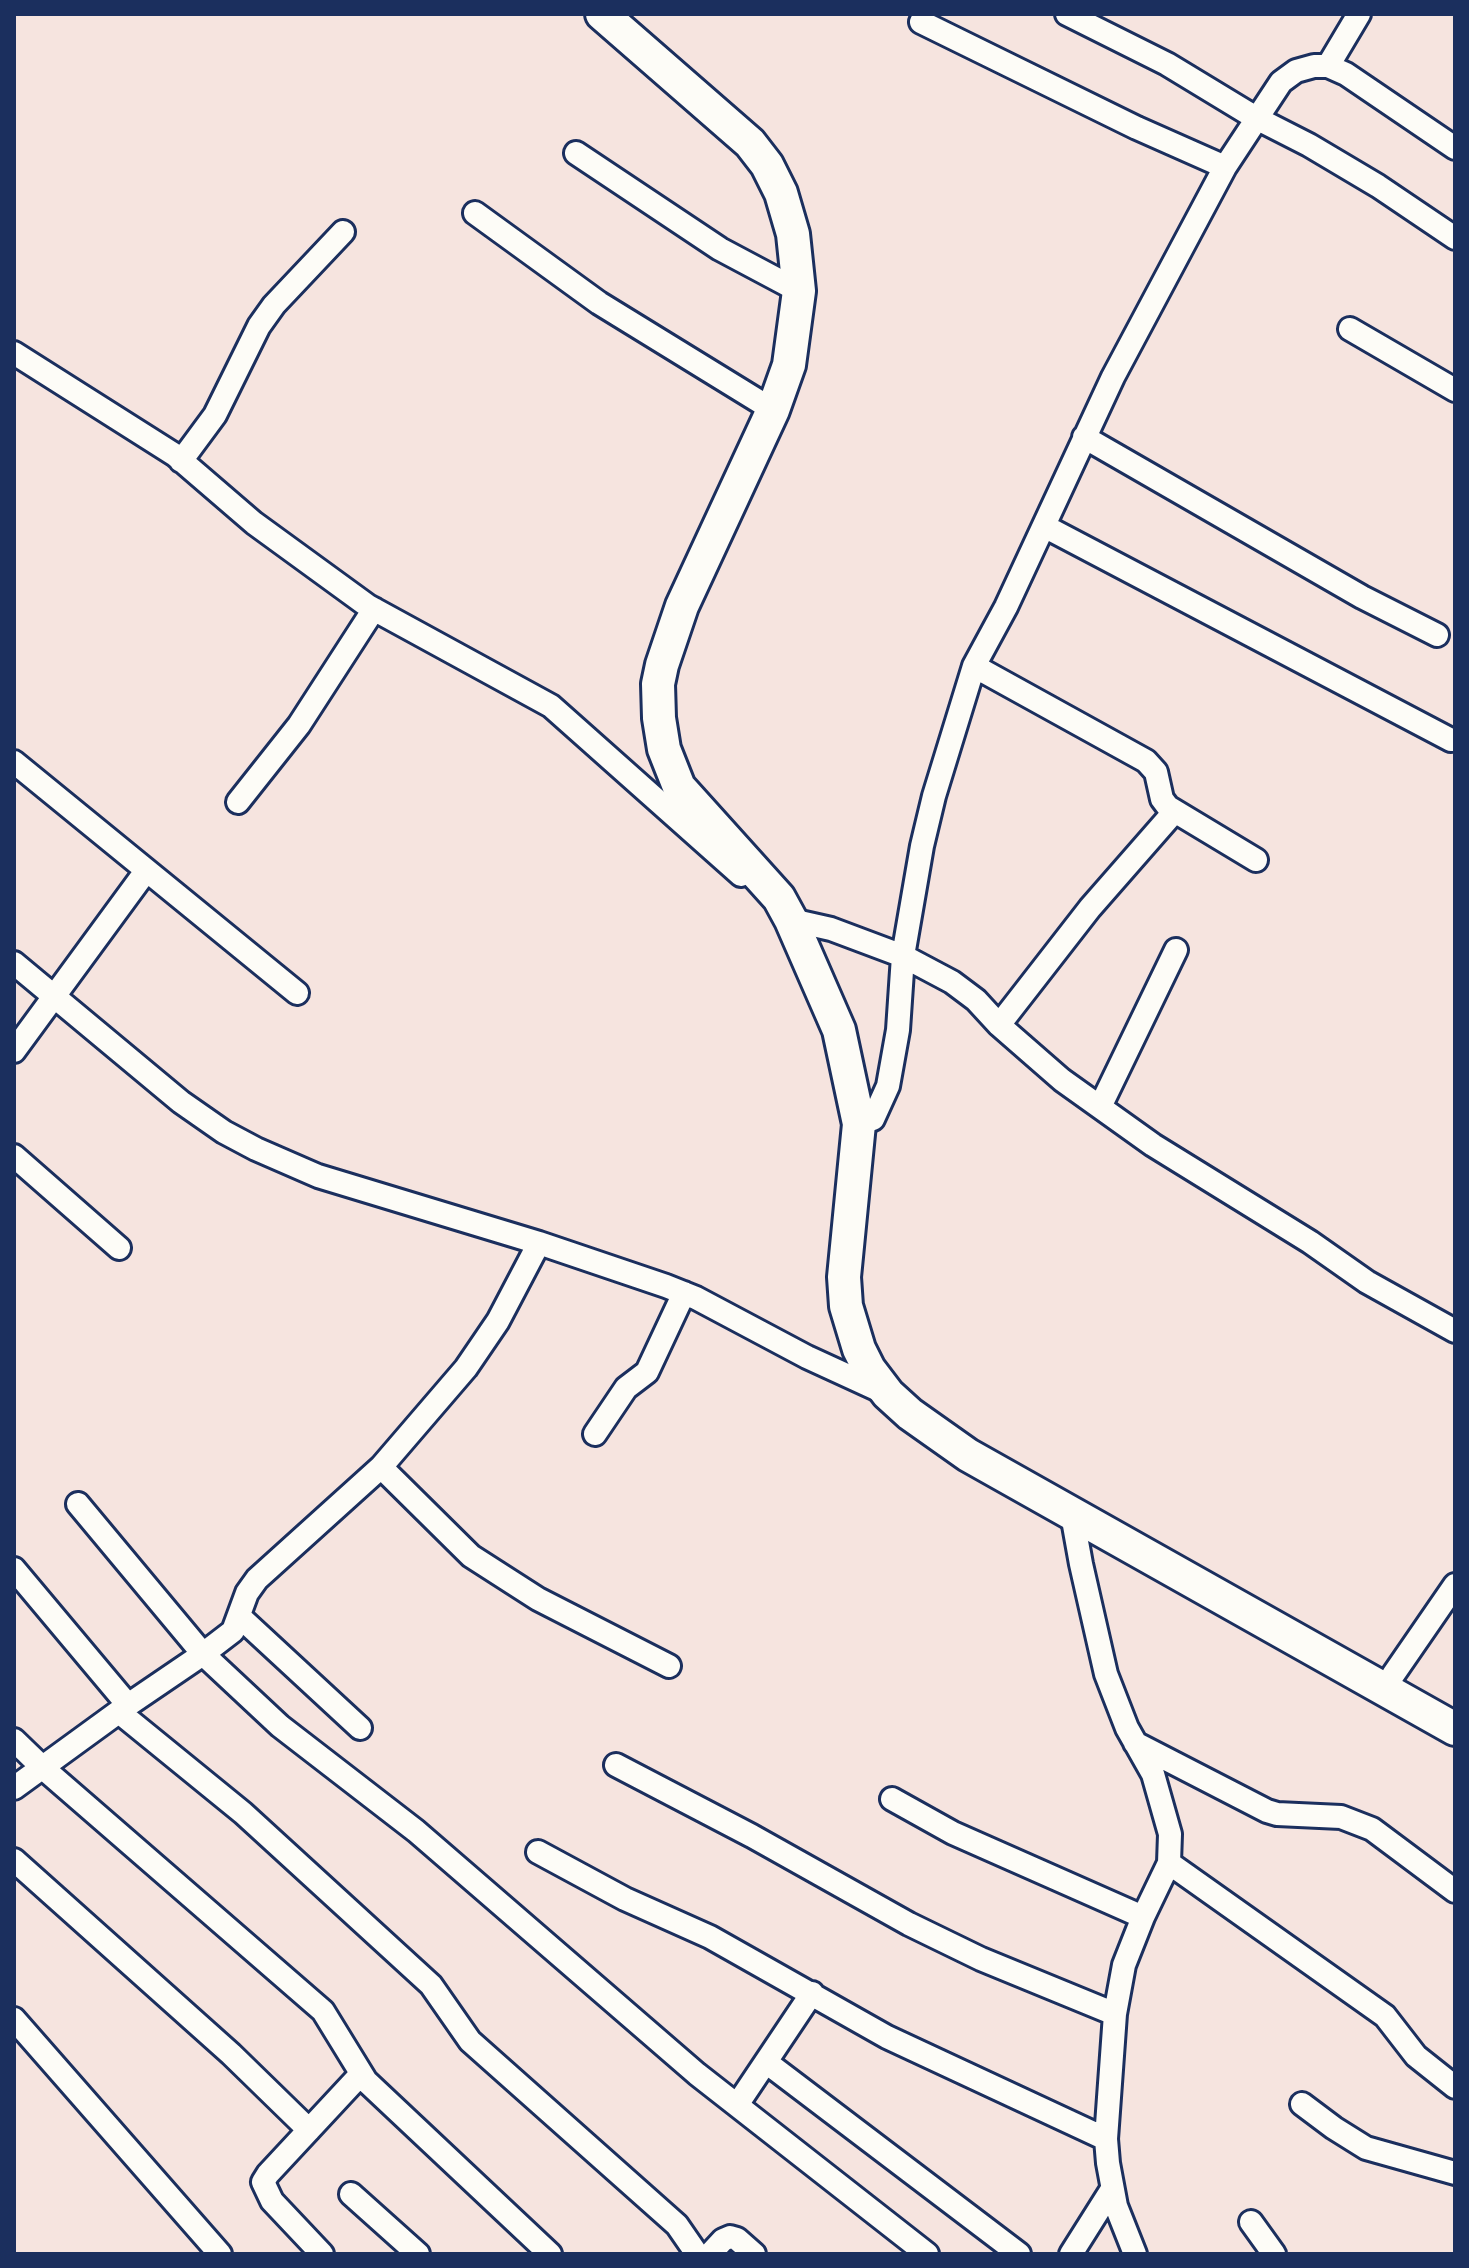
<!DOCTYPE html>
<style>
body{margin:0}
#map{position:relative;width:1469px;height:2268px;overflow:hidden;background:#f6e4df;font-family:"Comic Neue",sans-serif}
canvas{display:block}
.frame{position:absolute;inset:0;border:16px solid #1b2f5e;pointer-events:none}
</style>
<div id="map">
<canvas width="1469" height="2268"></canvas>
<div class="frame"></div>
</div>
<script>
const g = document.querySelector('canvas').getContext('2d');
g.lineJoin = 'round';
const poly = rows => new Path2D(rows.map(r => 'M' + r).join(''));
function strokePath(path, color, width, dash) { g.strokeStyle = color; g.lineWidth = width; g.lineCap = dash ? 'butt' : 'round'; g.setLineDash(dash || []); g.stroke(path); }
const street = poly([
 [1067,14,1167,64,1256,118,1309,145,1378,186,1455,238],
 [921,22,1137,128,1225,167],
 [1328,66,1359,14],
 [576,153,720,249,799,291],
 [475,213,599,303,773,410],
 [1350,329,1455,390],
 [14,353,175,455,254,523,368,606,551,706,741,875],
 [1084,437,1362,597,1437,635],
 [181,461,215,415,259,326,274,305,343,232],
 [1044,526,1451,740],
 [974,666,1146,761,1156,772,1162,799,1168,807,1256,860],
 [14,762,297,993],
 [238,802,299,725,374,609],
 [784,915,791,920,831,929,903,956,952,982,976,1000,999,1025,1062,1080,1153,1145,1310,1242,1367,1282,1455,1331],
 [14,963,181,1102,224,1132,256,1149,318,1176,539,1243,666,1286,696,1298,807,1357,881,1391],
 [999,1025,1090,908,1174,812],
 [14,1051,146,871],
 [1100,1107,1176,950],
 [859,1124,873,1119,888,1086,898,1030,903,956,922,846,934,796,974,666,1006,607,1113,377,1225,167,1281,82,1296,71,1314,66,1328,66,1346,74,1455,148],
 [14,1156,119,1248],
 [595,1434,626,1388,647,1372,684,1293],
 [381,1467,471,1556,538,1599,669,1666],
 [78,1504,203,1654,280,1726,416,1831,697,2074,927,2254],
 [1072,1514,1081,1564,1106,1674,1127,1728,1153,1774,1170,1834,1169,1863,1143,1917,1124,1965,1115,2014,1106,2139,1108,2163,1116,2206,1135,2254],
 [14,1569,128,1705],
 [240,1617,360,1728],
 [1393,1675,1455,1585],
 [119,1712,243,1813,431,1985,470,2041,677,2225,697,2254],
 [14,1740,43,1768,323,2011,366,2081,550,2254],
 [1135,1743,1267,1811,1277,1814,1341,1817,1372,1829,1455,1891],
 [616,1765,752,1836,909,1924,981,1959,1115,2014],
 [14,1788,128,1705,203,1654,233,1631,247,1593,257,1579,381,1467,466,1368,498,1321,539,1243],
 [892,1799,953,1833,1143,1917],
 [538,1852,625,1899,710,1937,887,2037,1106,2139],
 [14,1860,231,2054,309,2130],
 [1169,1863,1385,2016,1416,2056,1455,2087],
 [14,2019,220,2254],
 [766,2062,1019,2254],
 [1302,2104,1334,2128,1366,2148,1455,2173],
 [737,2105,812,1993],
 [351,2194,418,2254],
 [1251,2222,1274,2254],
 [322,2254,272,2201,263,2182,268,2174,361,2074],
 [710,2254,723,2240,730,2237,737,2239,754,2254],
 [1071,2254,1112,2189]
]);
const secondary = poly([
 [602,14,750,143,767,165,781,193,793,234,799,291,789,365,773,410,682,606,662,665,658,684,659,718,664,749,679,787,779,898,791,920,839,1030,859,1124,844,1277,846,1306,859,1349,869,1369,888,1394,910,1414,968,1455,1455,1729]
]);
strokePath(street, '#1b2f5e', 28);
strokePath(secondary, '#1b2f5e', 38);
strokePath(street, '#fdfcf7', 22);
strokePath(secondary, '#fdfcf7', 32);
</script>
